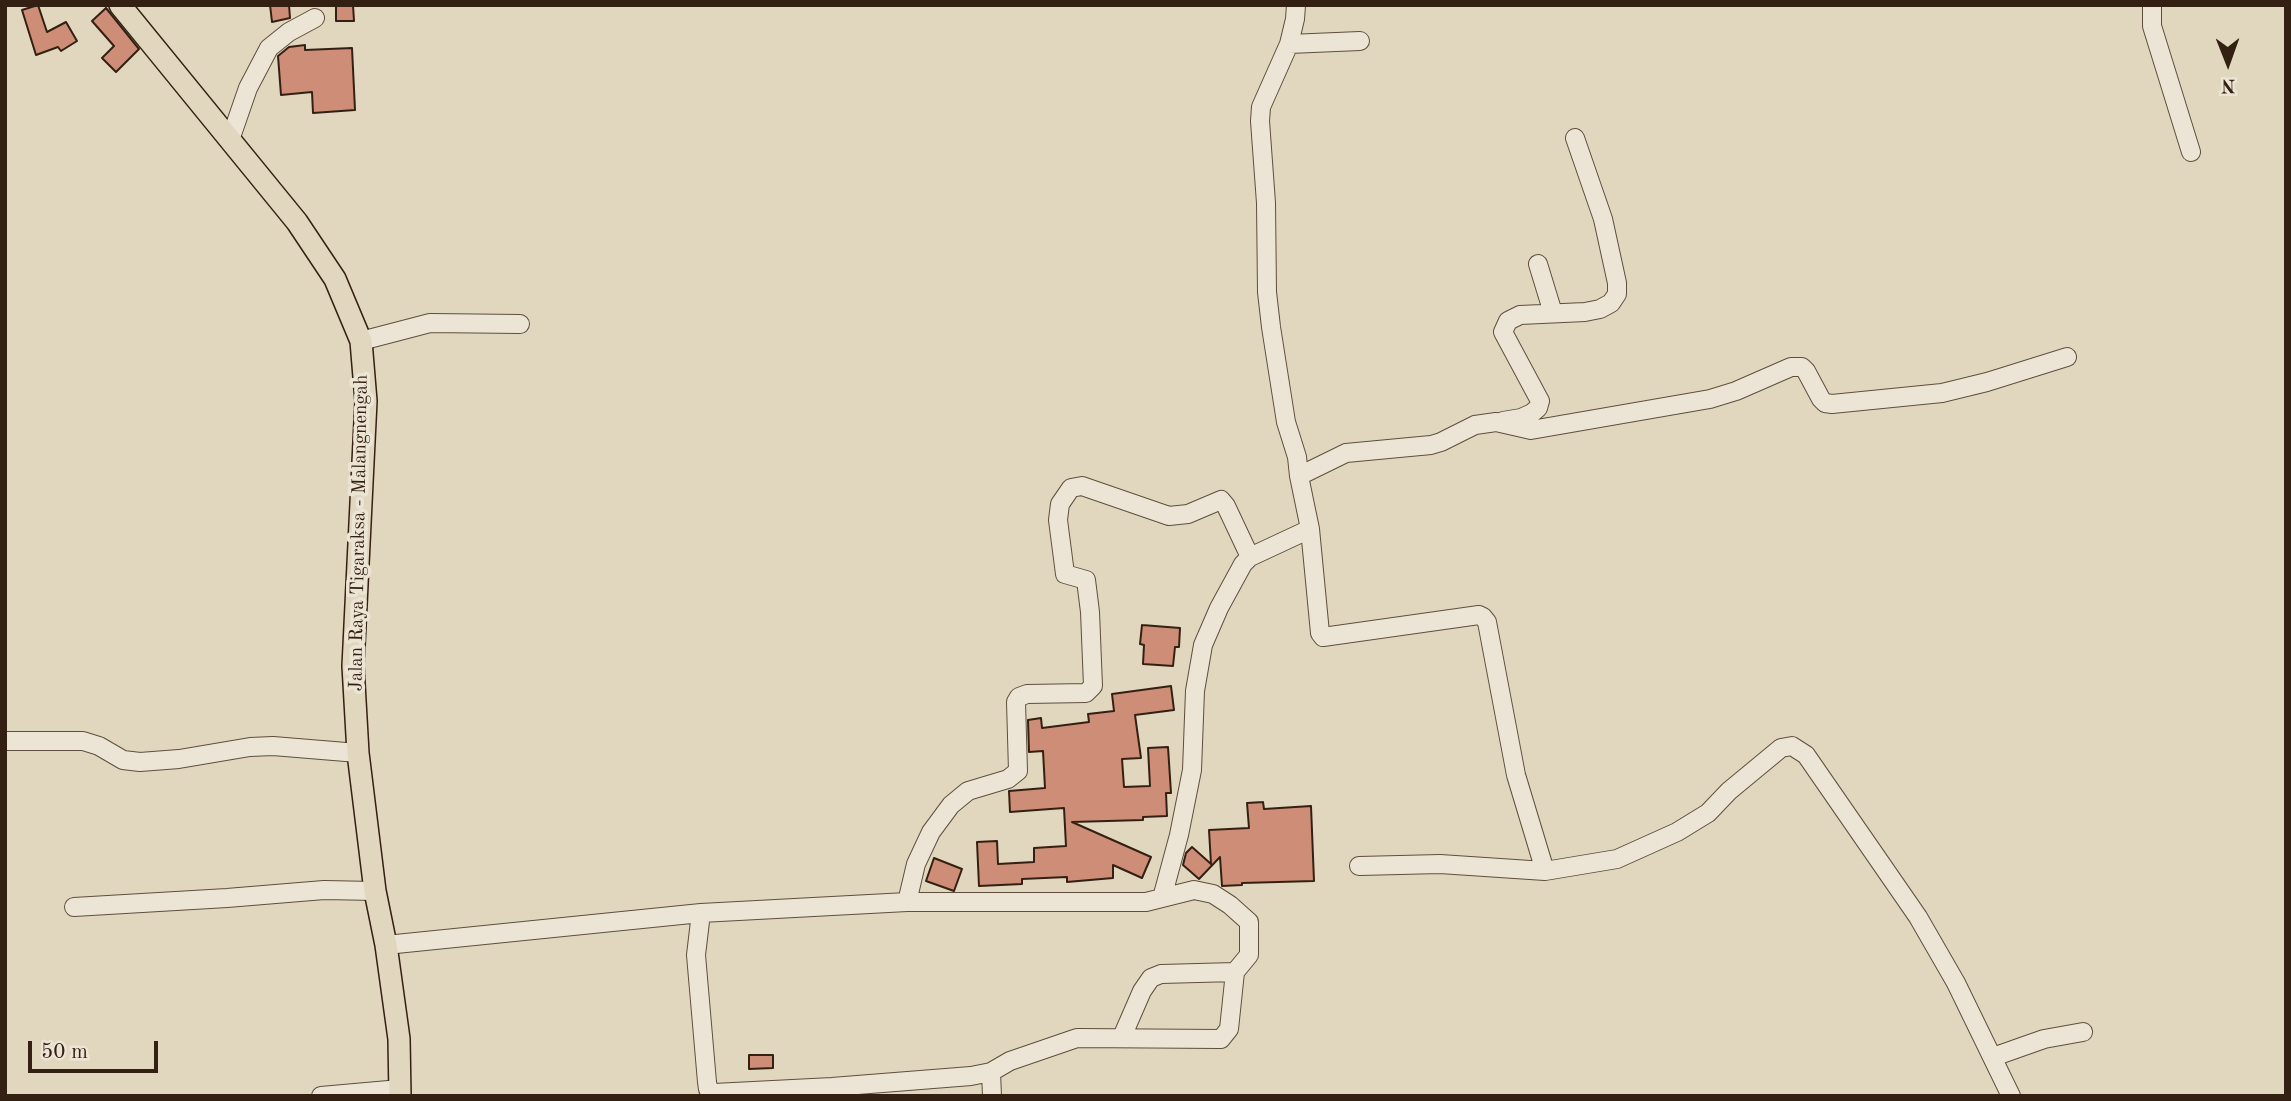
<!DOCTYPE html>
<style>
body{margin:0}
#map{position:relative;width:2291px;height:1101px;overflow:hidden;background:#e1d7be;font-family:"Old Standard TT",serif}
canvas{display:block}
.frame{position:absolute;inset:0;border:7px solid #342012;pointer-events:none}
.north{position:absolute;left:2193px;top:28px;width:70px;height:70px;-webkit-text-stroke:5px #ece5d5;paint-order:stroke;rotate:179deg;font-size:19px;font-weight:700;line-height:28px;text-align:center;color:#342012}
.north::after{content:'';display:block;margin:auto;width:24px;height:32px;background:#342012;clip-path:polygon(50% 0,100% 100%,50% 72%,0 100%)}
.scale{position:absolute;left:28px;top:1041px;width:130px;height:32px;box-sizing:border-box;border:4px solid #342012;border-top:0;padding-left:9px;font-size:21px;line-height:24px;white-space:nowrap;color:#342012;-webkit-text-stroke:5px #ece5d5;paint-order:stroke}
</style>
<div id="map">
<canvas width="2291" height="1101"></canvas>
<div class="frame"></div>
<div class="north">N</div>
<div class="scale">50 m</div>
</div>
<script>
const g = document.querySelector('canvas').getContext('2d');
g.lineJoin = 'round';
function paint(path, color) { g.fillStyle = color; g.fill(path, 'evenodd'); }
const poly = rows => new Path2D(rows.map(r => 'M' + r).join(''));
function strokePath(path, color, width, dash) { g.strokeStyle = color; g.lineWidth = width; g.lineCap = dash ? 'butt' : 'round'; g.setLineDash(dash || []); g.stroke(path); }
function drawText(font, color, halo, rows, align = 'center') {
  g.font = font + ' "Old Standard TT",serif'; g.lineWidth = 7; g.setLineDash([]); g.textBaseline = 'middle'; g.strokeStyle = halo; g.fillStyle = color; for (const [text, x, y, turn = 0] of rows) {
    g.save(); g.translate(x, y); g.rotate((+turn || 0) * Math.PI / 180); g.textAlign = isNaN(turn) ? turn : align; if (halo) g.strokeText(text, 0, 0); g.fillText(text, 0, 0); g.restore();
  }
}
const building = poly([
 [38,5,47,32,66,22,77,41,61,51,58,47,36,55,22,10,38,5],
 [270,5,289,5,290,18,272,22,270,5],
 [336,5,353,5,354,21,336,21,336,5],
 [106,8,139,49,116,72,102,58,114,46,92,21,106,8],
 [305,45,305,50,352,48,355,110,313,113,312,92,281,95,278,56,289,47,305,45],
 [1142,625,1180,628,1179,647,1175,647,1173,666,1143,664,1144,645,1140,644,1142,625],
 [1171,686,1174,710,1135,715,1141,758,1122,759,1124,787,1150,786,1148,748,1168,747,1171,793,1166,793,1167,816,1143,817,1143,820,1072,822,1151,857,1142,878,1113,865,1113,878,1067,882,1067,877,1022,879,1022,884,979,886,977,842,997,841,998,864,1034,862,1034,848,1066,846,1064,808,1010,812,1009,791,1045,788,1043,751,1029,752,1028,720,1041,718,1042,728,1089,722,1088,714,1114,711,1112,694,1171,686],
 [1263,802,1264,809,1311,806,1314,881,1242,883,1242,885,1222,886,1220,857,1199,879,1183,865,1186,853,1192,847,1211,864,1209,830,1249,828,1247,803,1263,802],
 [934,858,962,869,954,891,926,881,934,858],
 [749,1055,773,1055,773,1068,749,1069,749,1055]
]);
const minor = poly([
 [1296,5,1295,19,1289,44,1261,107,1260,121,1266,203,1267,292,1271,327,1286,422,1297,457,1299,476],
 [2152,5,2152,26,2191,152],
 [1289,44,1360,41],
 [230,140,248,88,269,48,289,32,315,18],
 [1538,264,1553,313],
 [361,341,430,323,520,324],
 [1503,421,1521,418,1532,413,1538,408,1540,401,1503,332,1508,321,1520,315,1585,312,1600,309,1611,303,1617,294,1617,283,1603,219,1575,138],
 [1310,529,1320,633,1323,637,1479,615,1483,617,1487,622,1516,775,1545,871,1440,864,1359,866],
 [5,741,83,741,99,746,123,760,140,762,179,759,250,747,273,746,358,753],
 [1545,871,1617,859,1677,832,1708,813,1729,791,1781,748,1792,746,1806,755,1918,917,1956,983,2011,1096],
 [907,902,916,864,931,832,951,805,968,791,1008,779,1018,771,1016,702,1019,697,1027,694,1086,693,1093,686,1090,612,1086,580,1065,574,1058,520,1060,504,1071,488,1082,486,1169,516,1188,514,1221,500,1226,506,1250,557],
 [74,907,227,898,324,890,375,891],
 [701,913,696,955,707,1082,708,1089,714,1093,832,1087,971,1076,991,1072,992,1096],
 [386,945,701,913,907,902,1146,902,1162,898,1179,835,1192,770,1195,691,1203,645,1219,608,1243,564,1250,557,1310,529,1299,476,1346,453,1431,445,1441,442,1475,425,1496,422,1531,430,1710,399,1736,391,1791,367,1802,367,1806,371,1821,399,1825,403,1832,404,1942,393,1987,382,2067,357],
 [1122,1037,1142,991,1151,978,1161,974,1235,972,1249,955,1249,922,1230,905,1213,894,1194,890,1162,898],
 [1993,1057,2044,1039,2083,1032],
 [991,1072,1010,1061,1077,1038,1221,1039,1229,1029,1235,972],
 [321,1096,400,1089]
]);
const major = poly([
 [120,5,297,222,335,279,361,341,366,401,353,666,358,753,375,891,386,945,399,1039,400,1096]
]);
const streetNames = [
 ["Jalan Raya Tigaraksa - Malangnengah",359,533,-89]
];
paint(building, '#ce8d77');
strokePath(building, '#342012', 2);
strokePath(minor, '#5f4e3d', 20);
strokePath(major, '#342012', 24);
strokePath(minor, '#ece5d5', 18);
strokePath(major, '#e1d7be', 21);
drawText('19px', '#342012', '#ece5d5', streetNames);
</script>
